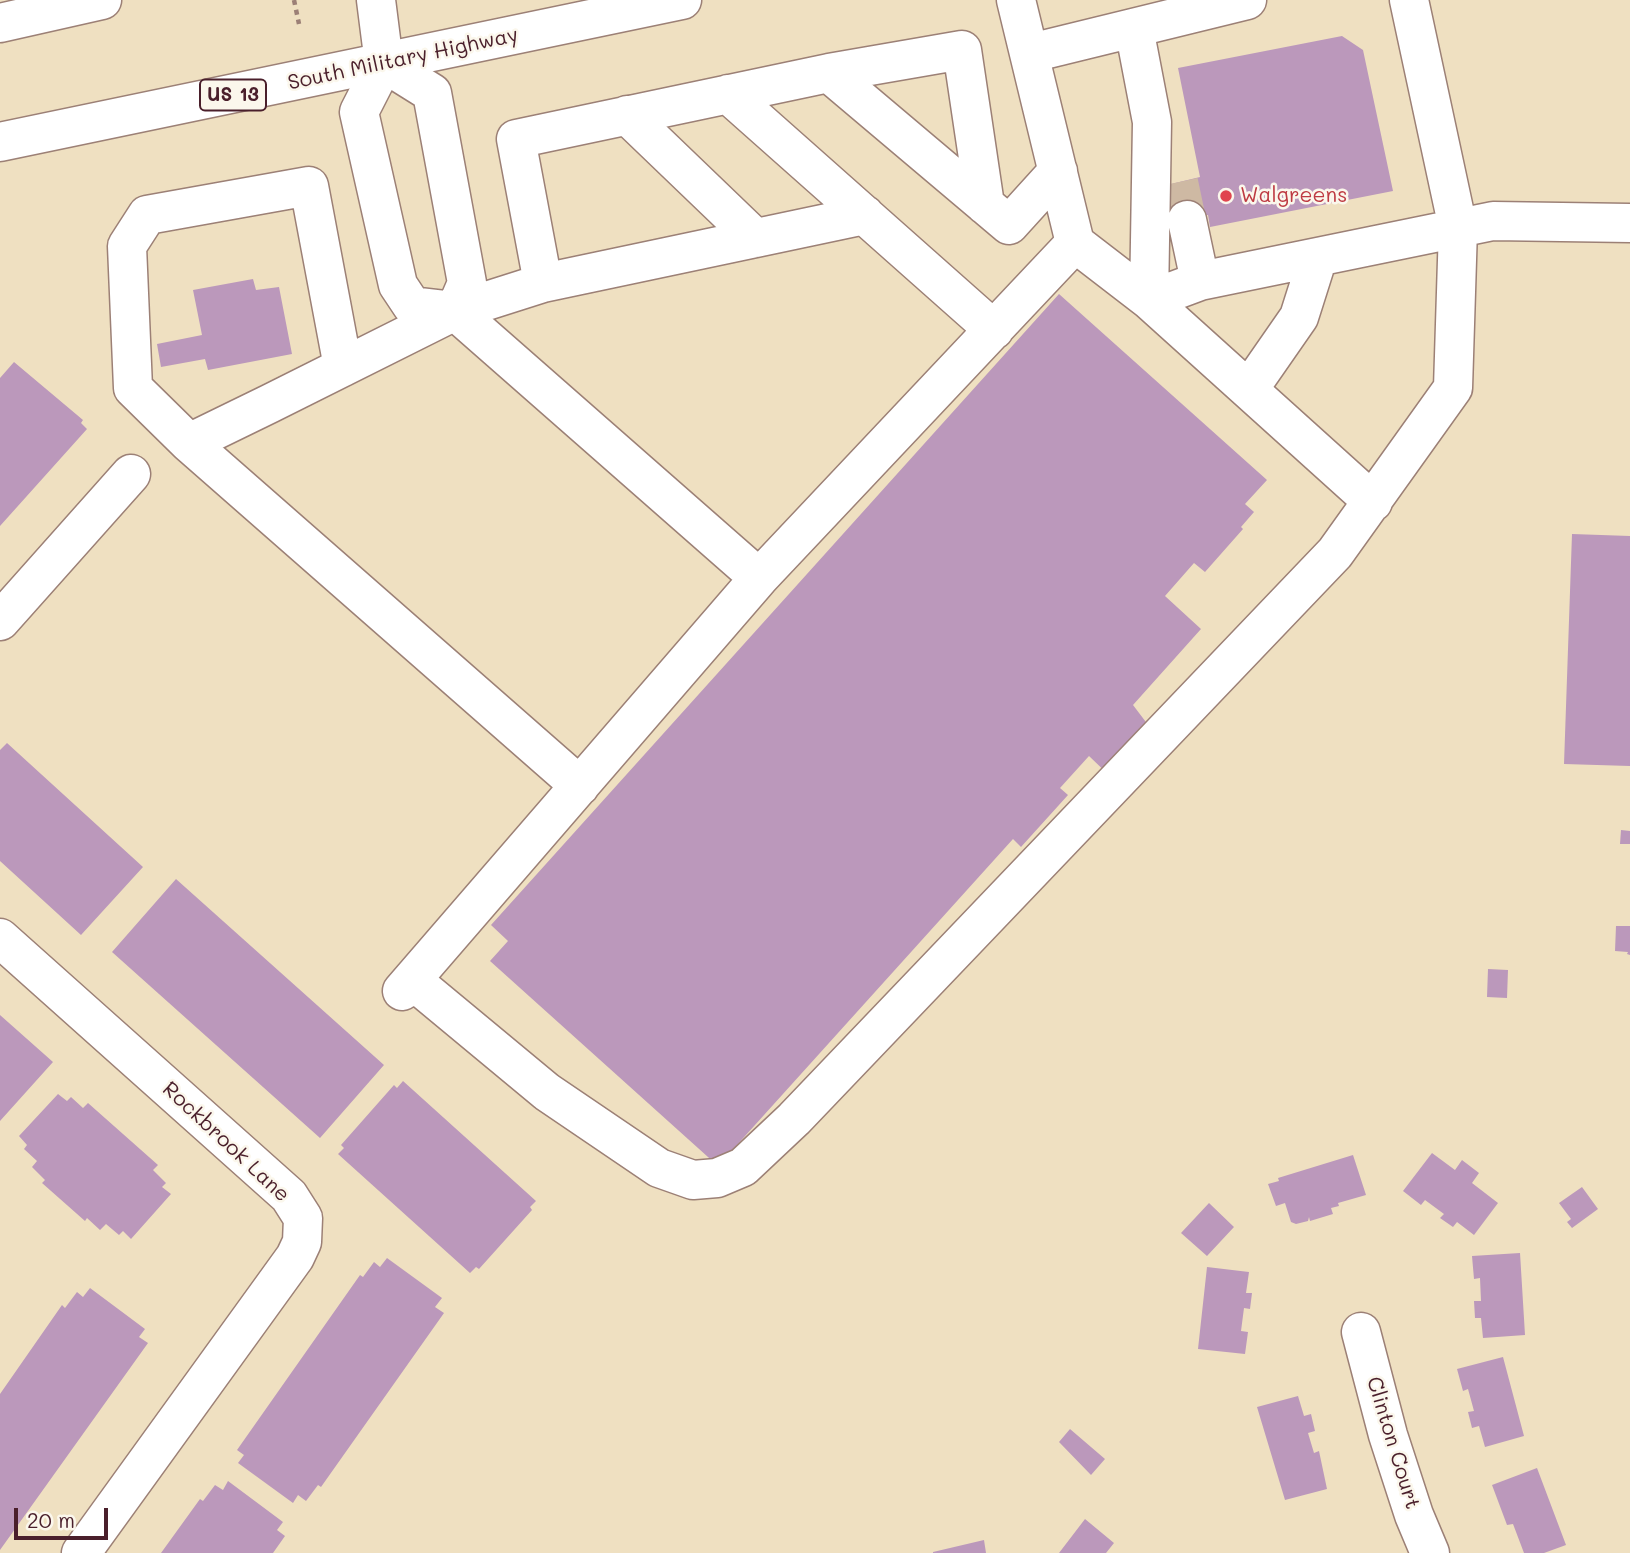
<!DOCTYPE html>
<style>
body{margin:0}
#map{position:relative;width:1630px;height:1553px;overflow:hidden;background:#efe0c1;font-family:Mali,sans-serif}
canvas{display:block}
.scale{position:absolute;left:14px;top:1508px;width:94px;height:32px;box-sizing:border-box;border:4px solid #4a1f2b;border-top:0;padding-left:9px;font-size:21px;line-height:24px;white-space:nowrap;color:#4a1f2b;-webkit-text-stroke:5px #fbf7ec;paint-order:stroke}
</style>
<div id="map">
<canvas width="1630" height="1553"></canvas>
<div class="scale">20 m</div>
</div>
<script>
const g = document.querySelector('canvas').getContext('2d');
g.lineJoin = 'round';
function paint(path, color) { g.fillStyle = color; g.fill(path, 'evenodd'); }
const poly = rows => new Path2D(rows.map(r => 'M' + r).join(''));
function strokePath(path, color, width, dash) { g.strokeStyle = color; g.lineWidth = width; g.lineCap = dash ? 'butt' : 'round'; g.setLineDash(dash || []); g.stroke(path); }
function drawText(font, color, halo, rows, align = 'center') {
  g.font = font + ' Mali,sans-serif'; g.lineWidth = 5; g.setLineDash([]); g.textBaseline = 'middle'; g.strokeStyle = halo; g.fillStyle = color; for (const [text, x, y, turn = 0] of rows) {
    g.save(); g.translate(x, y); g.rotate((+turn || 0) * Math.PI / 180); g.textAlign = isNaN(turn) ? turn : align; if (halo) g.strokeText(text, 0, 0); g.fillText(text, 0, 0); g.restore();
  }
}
const building = poly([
 [1342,36,1363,50,1393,191,1210,227,1208,215,1175,222,1167,185,1200,177,1178,68],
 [253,279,256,290,279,287,292,354,208,370,205,359,161,367,157,344,202,335,193,290],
 [1059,294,1267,480,1245,504,1254,512,1241,527,1243,529,1205,572,1194,563,1165,596,1201,629,1133,705,1155,734,1114,780,1089,756,1060,788,1068,795,1021,847,1013,839,718,1166,490,961,508,941,491,925],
 [14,362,83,420,81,423,87,429,0,526,0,378],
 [1572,534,1630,536,1630,766,1564,764],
 [7,743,143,867,81,935,0,861,0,750],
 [1621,830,1630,831,1630,844,1620,844],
 [176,879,384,1065,320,1138,112,952],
 [1616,926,1630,926,1630,955,1627,954,1628,952,1615,951],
 [1488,969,1508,970,1507,998,1487,997],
 [0,1015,53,1062,0,1121],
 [403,1081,536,1201,530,1207,532,1210,479,1269,476,1267,470,1273,338,1154,344,1148,341,1145,394,1085,397,1088],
 [58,1094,67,1101,71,1097,83,1108,88,1103,158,1165,153,1170,166,1183,162,1187,171,1194,131,1239,123,1231,119,1235,106,1224,100,1230,87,1218,85,1221,42,1183,45,1180,32,1167,37,1161,24,1149,27,1145,19,1136],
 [1432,1153,1455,1170,1462,1160,1479,1173,1472,1183,1498,1203,1474,1235,1457,1222,1453,1227,1440,1218,1444,1214,1425,1200,1421,1205,1403,1191],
 [1353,1155,1366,1195,1338,1203,1339,1206,1331,1208,1333,1214,1310,1221,1309,1217,1308,1221,1296,1224,1291,1222,1285,1203,1276,1206,1268,1184,1279,1181,1278,1178],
 [1582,1187,1598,1209,1572,1228,1567,1222,1571,1219,1559,1203],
 [1209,1203,1234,1227,1207,1256,1181,1233],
 [1520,1253,1525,1335,1483,1338,1481,1318,1475,1318,1474,1301,1481,1301,1480,1278,1474,1279,1472,1256],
 [387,1258,442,1298,435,1307,444,1313,321,1487,318,1485,306,1501,298,1495,293,1503,238,1463,244,1455,237,1450,360,1275,363,1277,374,1262,380,1267],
 [1207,1267,1249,1272,1246,1293,1252,1293,1250,1309,1244,1308,1241,1331,1248,1332,1245,1354,1198,1349],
 [90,1288,145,1329,139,1337,148,1343,0,1550,0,1394,62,1305,65,1308,77,1292,83,1297],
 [1503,1357,1524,1436,1485,1447,1479,1426,1472,1428,1468,1412,1474,1411,1468,1389,1463,1391,1457,1369],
 [1298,1396,1304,1416,1311,1414,1315,1431,1308,1433,1314,1453,1319,1451,1327,1489,1285,1500,1257,1407],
 [1070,1429,1105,1459,1091,1475,1059,1442],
 [1537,1468,1566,1545,1544,1553,1524,1553,1513,1524,1507,1525,1492,1485],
 [228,1481,283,1522,277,1530,285,1536,273,1553,161,1553,200,1499,203,1501,215,1485,223,1490],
 [1085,1519,1114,1543,1106,1553,1059,1553],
 [984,1540,986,1553,933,1553,933,1552]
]);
const minorTunnel = poly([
 [1179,182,1187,220]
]);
const path = poly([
 [294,0,299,24]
]);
const minor = poly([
 [376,0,384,63,359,112,398,285,412,306,455,311,467,283,432,93,384,63],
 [1134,28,1152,122,1149,300,1373,502],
 [1031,53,1247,0],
 [829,73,962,50,985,205],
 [728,94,994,330],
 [627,115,755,238],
 [1187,220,1200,281],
 [1075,243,1149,300,1200,281,1493,221,1630,223],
 [543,283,865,215],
 [455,311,759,578],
 [343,367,309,186,147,215,127,246,133,388,189,443,269,404,455,311,543,283,516,139,829,73,1009,225,1058,171],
 [1249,389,1299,317,1318,257],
 [189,443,580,786],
 [0,621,131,474],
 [0,938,289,1196,303,1218,302,1242,295,1257,81,1553],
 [412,980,547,1092,659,1168,693,1180,717,1178,743,1167,794,1119,1335,553,1453,388,1458,228,1409,0],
 [402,991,759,578,1075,243,1016,0],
 [1361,1332,1388,1435,1414,1515,1430,1553]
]);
const major = poly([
 [0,23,102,0],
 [0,142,682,0]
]);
const markers = [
 [1226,196,7,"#e0444e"]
];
const shields = [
 [233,95,66]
];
const shieldNames = [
 ["US 13",233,95]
];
const streetNames = [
 ["South Military Highway",403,59,-12],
 ["Rockbrook Lane",226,1142,43],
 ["Clinton Court",1393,1443,73]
];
const healthNames = [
 ["Walgreens",1240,196]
];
paint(building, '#bb98bb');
strokePath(minorTunnel, '#ceb9a3', 38, [38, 19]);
strokePath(minor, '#9c8076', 41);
strokePath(major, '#9c8076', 41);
strokePath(path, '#9c8076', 4.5, [5, 5]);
strokePath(minor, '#fff', 38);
strokePath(major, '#fff', 38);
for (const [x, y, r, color] of markers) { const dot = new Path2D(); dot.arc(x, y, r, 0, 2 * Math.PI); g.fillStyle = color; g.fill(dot); strokePath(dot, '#fbf7ec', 2.5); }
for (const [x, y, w] of shields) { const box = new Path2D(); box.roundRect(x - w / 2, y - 15.5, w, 31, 5); g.fillStyle = '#fbf7ec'; g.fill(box); strokePath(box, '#4a1f2b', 2); }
drawText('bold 19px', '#4a1f2b', null, shieldNames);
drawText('21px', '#4a1f2b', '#fbf7ec', streetNames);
drawText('21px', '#be3a42', '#fbf7ec', healthNames, 'left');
</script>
